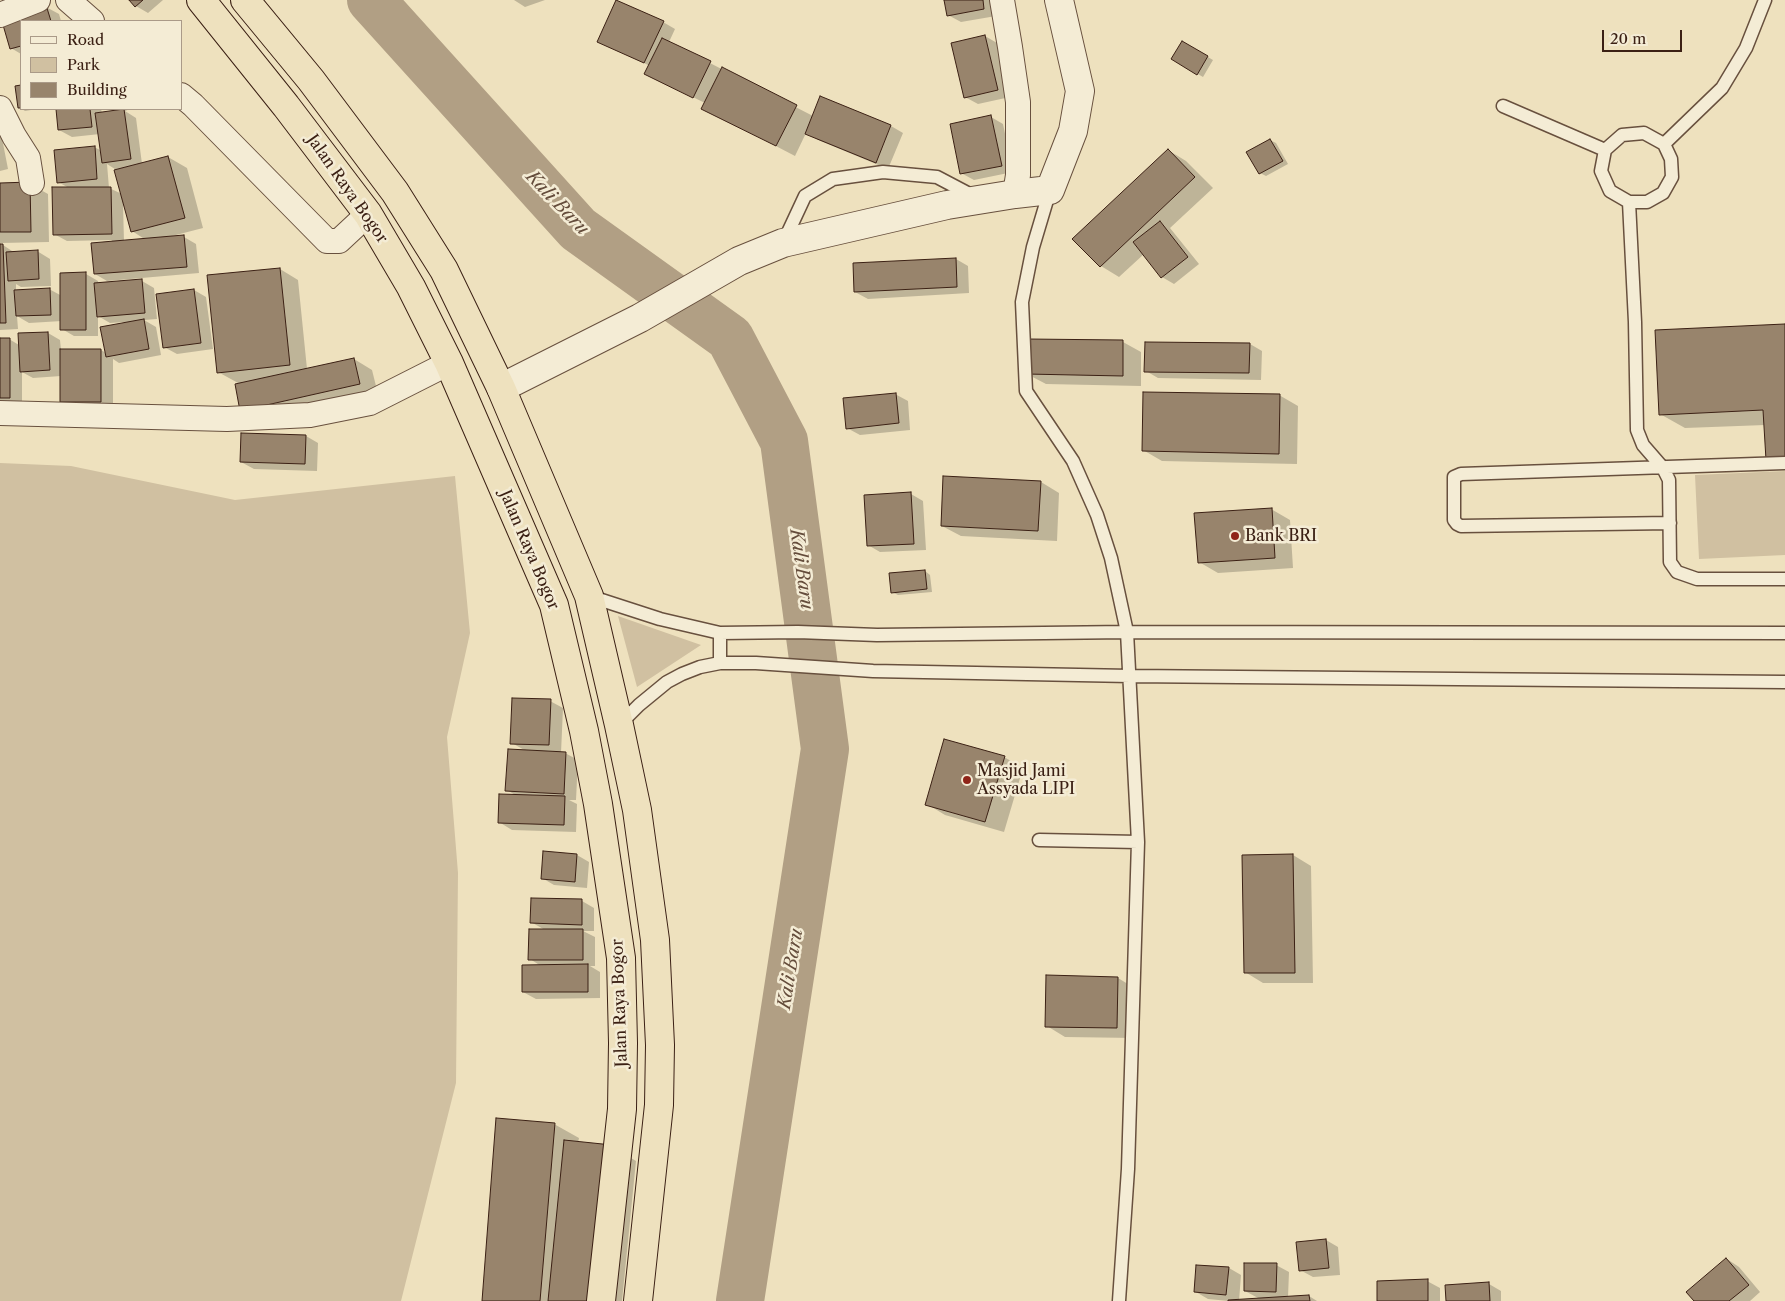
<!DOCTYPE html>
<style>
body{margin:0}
#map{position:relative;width:1785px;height:1301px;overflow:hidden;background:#eee1be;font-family:"Libre Caslon Text",serif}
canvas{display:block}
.legend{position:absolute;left:20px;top:20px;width:162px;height:90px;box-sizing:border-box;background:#f4ecd5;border:1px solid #aa9a88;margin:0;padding:6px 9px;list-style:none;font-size:15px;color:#3b2014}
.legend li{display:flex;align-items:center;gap:10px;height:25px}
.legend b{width:25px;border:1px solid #aa9a88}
.scale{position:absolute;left:1602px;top:30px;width:80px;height:22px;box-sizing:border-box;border:2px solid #3b2014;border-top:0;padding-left:6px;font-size:15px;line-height:18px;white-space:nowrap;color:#3b2014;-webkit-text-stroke:4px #f4ecd5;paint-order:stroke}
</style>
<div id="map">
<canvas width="1785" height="1301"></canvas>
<ul class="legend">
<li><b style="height:6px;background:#f4ecd5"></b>Road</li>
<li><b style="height:14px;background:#d0c0a1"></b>Park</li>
<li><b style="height:14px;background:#98846c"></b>Building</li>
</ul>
<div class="scale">20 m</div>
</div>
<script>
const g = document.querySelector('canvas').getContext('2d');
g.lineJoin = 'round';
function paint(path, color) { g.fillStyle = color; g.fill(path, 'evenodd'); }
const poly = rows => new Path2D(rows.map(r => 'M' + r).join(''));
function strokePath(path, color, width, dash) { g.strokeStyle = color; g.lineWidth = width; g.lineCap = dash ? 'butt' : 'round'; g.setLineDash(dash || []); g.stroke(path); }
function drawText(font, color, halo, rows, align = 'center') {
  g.font = font + ' "Libre Caslon Text",serif'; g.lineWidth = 5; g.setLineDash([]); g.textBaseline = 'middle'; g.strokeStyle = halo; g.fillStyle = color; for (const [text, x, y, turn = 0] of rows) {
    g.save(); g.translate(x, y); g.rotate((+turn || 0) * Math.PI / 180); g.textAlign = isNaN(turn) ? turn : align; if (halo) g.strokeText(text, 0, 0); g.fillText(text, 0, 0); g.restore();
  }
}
const green = poly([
 [0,463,71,466,235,500,455,476,470,633,447,737,458,873,456,1083,401,1301,0,1301],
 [1785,471,1785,555,1699,559,1695,475],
 [618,616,701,645,637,687]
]);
const shadow = poly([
 [131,0,163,0,148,13,136,6],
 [514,0,545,0,525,7],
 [945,0,993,0,996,16,961,22,948,15],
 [46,7,59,14,61,21,21,21,21,54,11,48,3,19],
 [663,22,675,29,669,42,813,116,821,97,891,126,903,133,888,169,818,140,806,133,795,156,703,108,705,103,646,74,650,66,598,41],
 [985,36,997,43,1010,97,978,104,965,97],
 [1182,42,1213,60,1203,77,1172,59],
 [22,109,37,109,25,111],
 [57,109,101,109,102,113,130,109,125,111,136,118,142,164,168,157,187,168,203,228,172,236,184,237,196,244,199,273,107,281,95,274,112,240,67,241,54,234,69,188,58,182,94,147,102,151,100,134,72,137,59,130],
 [107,164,118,171,122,194,109,188],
 [123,204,132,231,146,240,124,242],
 [991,117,1003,124,1013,172,974,180,961,173],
 [0,128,8,169,0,171],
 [1270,140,1276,143,1288,164,1266,176,1260,173],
 [1168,150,1186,161,1213,188,1170,228,1199,264,1174,284,1162,277,1144,254,1119,277,1101,266],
 [0,184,30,184,48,194,49,242,0,243],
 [0,245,3,245,15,253,37,251,50,259,51,286,21,287,16,284,16,291,49,289,62,296,86,274,98,281,98,284,142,281,154,288,157,319,144,320,156,327,161,355,119,363,113,359,113,408,74,408,61,401,61,376,33,378,22,372,22,404,0,405,0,339,9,339,19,345,48,333,60,340,61,350,101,350,106,353,124,324,124,322,110,323,98,316,98,336,74,336,62,329,62,321,29,323,17,316,18,329,0,330],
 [956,259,968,266,969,293,868,299,855,292],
 [280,269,298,280,307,369,354,359,372,370,378,394,260,420,240,384,218,372],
 [194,290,206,297,213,349,177,354,164,347],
 [1785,325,1765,425,1685,428,1660,414],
 [1123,342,1141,352,1141,386,1046,384,1027,374],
 [1250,344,1262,351,1261,380,1158,378,1146,371],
 [895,394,908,401,910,430,860,435,847,428],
 [1279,395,1298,406,1297,464,1162,461,1143,450],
 [306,436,318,443,317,471,254,469,241,462],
 [1041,482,1059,493,1057,541,961,536,942,526],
 [911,494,923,501,926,550,880,552,868,545],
 [1271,509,1290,520,1293,568,1218,573,1199,562],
 [925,571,930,575,932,592,898,595,892,592],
 [550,701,563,708,561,753,565,753,578,760,576,800,569,800,577,804,576,832,512,830,499,822,517,796,507,790,526,751,512,743],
 [1004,757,1023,768,1004,832,945,815,927,804],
 [577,855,589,862,587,888,554,885,542,878],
 [1293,855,1311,866,1313,983,1263,983,1245,972],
 [532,899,582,901,594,908,594,931,583,931,595,937,595,966,590,966,600,972,600,998,536,999,523,992,541,966,530,959,545,930,531,922],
 [1118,978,1136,989,1135,1038,1065,1037,1047,1026],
 [554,1124,579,1138,578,1143,612,1147,636,1161,622,1301,483,1301],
 [1326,1240,1338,1247,1340,1275,1313,1277,1300,1270],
 [1727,1259,1739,1267,1760,1292,1750,1301,1696,1301],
 [1276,1265,1289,1272,1288,1297,1309,1296,1317,1301,1229,1301,1208,1299,1196,1292,1229,1268,1241,1275,1239,1301,1260,1299,1245,1291],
 [1427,1281,1440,1288,1440,1301,1379,1301],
 [1489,1284,1501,1291,1501,1301,1447,1301]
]);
const river = poly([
 [371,0,578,229,730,338,784,441,825,749,740,1301]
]);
const building = poly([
 [129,0,143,0,135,7,129,0],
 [616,0,664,21,644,63,597,42,616,0],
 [944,0,983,0,984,9,947,16,944,0],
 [46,5,51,21,21,21,21,46,10,49,1,18,46,5],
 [985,35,998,90,964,98,951,43,985,35],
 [662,38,711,61,693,98,644,74,662,38],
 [1182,41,1208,56,1197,75,1171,59,1182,41],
 [722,67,797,105,776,146,701,109,722,67],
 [21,85,21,108,18,108,15,86,21,85],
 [820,96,891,125,876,163,805,134,820,96],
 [56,109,90,109,92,127,58,130,56,109],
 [124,109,131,159,102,163,95,113,124,109],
 [991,115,1002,166,960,174,950,124,991,115],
 [1270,139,1283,161,1259,174,1246,152,1270,139],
 [95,146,97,179,57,183,54,150,95,146],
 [1168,149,1195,177,1100,267,1072,239,1168,149],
 [168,156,185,218,131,232,114,170,168,156],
 [30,182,31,232,0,232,0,183,30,182],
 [52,187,111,187,112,234,53,235,52,187],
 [1160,221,1188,257,1161,278,1133,242,1160,221],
 [184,235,187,267,94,274,91,243,184,235],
 [0,244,3,244,6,323,0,323,0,244],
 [38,250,39,279,8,281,6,252,38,250],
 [956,258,957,287,854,292,853,263,956,258],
 [280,268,290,365,217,373,207,275,280,268],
 [86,272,86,330,60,330,60,273,86,272],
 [142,279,145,313,97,317,94,283,142,279],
 [50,288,51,315,16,316,14,290,50,288],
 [194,289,201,343,163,348,156,294,194,289],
 [144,319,149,349,106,357,100,327,144,319],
 [1785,324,1785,459,1766,460,1763,410,1659,415,1655,330,1785,324],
 [48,332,50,370,20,372,18,333,48,332],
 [0,338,10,338,10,398,0,398,0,338],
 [1026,339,1123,340,1123,376,1026,374,1026,339],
 [1145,342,1250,343,1249,373,1144,372,1145,342],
 [60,349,101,349,101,402,60,402,60,349],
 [354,358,360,384,240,411,235,384,354,358],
 [1143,392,1280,394,1279,454,1142,451,1143,392],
 [896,393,899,423,846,429,843,398,896,393],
 [241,433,306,435,305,464,240,462,241,433],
 [943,476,1041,481,1038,531,941,526,943,476],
 [911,492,914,544,867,546,864,495,911,492],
 [1272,508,1275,558,1198,563,1194,513,1272,508],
 [925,570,927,589,891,593,889,573,925,570],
 [512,698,551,699,549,745,510,744,512,698],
 [944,739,1005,756,985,822,925,805,944,739],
 [508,749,566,752,564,794,505,791,508,749],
 [499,794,565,796,564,825,498,823,499,794],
 [543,851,577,854,575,882,541,879,543,851],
 [1293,854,1295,973,1244,973,1242,855,1293,854],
 [531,898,582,899,582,925,530,923,531,898],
 [529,929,583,929,583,960,528,960,529,929],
 [588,964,588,992,522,992,522,965,588,964],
 [1046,975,1118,977,1117,1028,1045,1027,1046,975],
 [496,1118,555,1123,540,1301,482,1301,496,1118],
 [564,1140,612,1145,597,1301,548,1301,564,1140],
 [1326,1239,1329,1268,1299,1271,1296,1242,1326,1239],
 [1726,1258,1749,1285,1729,1301,1694,1301,1686,1292,1726,1258],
 [1244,1263,1277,1263,1276,1292,1244,1291,1244,1263],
 [1196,1265,1229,1267,1226,1295,1194,1292,1196,1265],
 [1428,1279,1428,1301,1377,1301,1377,1281,1428,1279],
 [1489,1282,1490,1301,1446,1301,1445,1285,1489,1282],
 [1309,1295,1310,1301,1228,1301,1228,1300,1309,1295]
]);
const service = poly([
 [1503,106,1605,150],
 [1644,133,1664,144,1671,159,1672,177,1663,193,1647,202,1629,202,1610,191,1601,171,1605,150,1622,135,1644,133],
 [1664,144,1722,88,1746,48,1765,0],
 [1050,190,1033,247,1022,302,1026,391,1073,461,1097,515,1111,558,1127,632,1138,842,1128,1169,1119,1301],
 [1629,202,1635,322,1637,430,1643,445,1663,468,1669,480,1670,562,1677,572,1697,579,1785,579],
 [784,241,805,196,833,179,883,172,937,177,975,197],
 [1670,523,1461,526,1457,524,1454,520,1454,477,1461,474,1785,463],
 [589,596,660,619,720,633,798,632,877,635,1127,632,1785,633],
 [720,663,720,633],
 [619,725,639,705,667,682,682,674,700,667,720,663,756,663,873,671,1130,676,1785,682],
 [1039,840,1138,842]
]);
const minor = poly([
 [68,0,92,21],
 [1002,0,1010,47,1018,102,1018,175,1015,194],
 [0,15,38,0],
 [181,95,193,105,327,241,339,241,368,214],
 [0,108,14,136,28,158,32,183],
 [0,413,227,419,310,415,370,403,449,363]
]);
const tertiary = poly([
 [501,388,640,318,739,261,783,243,947,205,1015,194,1050,190,1073,131,1080,91,1059,0]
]);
const trunk = poly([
 [201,0,286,106,368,214,411,287,449,363,554,605,584,731,598,804,621,958,623,1043,622,1109,601,1301],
 [245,0,311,80,395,192,444,270,501,388,589,596,619,725,637,810,655,940,660,1045,659,1105,638,1301]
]);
const markers = [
 [1235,536,5,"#8f2418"],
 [967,780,5,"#8f2418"]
];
const streetNames = [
 ["Jalan Raya Bogor",347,189,55],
 ["Jalan Raya Bogor",529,550,67],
 ["Jalan Raya Bogor",620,1003,-92]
];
const poiNames = [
 ["Bank BRI",1245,536],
 ["Masjid Jami",977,771],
 ["Assyada LIPI",977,789]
];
const waterNames = [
 ["Kali Baru",557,203,46],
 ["Kali Baru",801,569,82],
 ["Kali Baru",791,969,-81]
];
paint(green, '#d0c0a1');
paint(shadow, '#0003');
strokePath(river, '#b19f84', 48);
paint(building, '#98846c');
strokePath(building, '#3b2014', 1);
strokePath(service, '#68503e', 15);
strokePath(minor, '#68503e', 26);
strokePath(tertiary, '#68503e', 30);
strokePath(trunk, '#3b2014', 30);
strokePath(service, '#f4ecd5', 12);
strokePath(minor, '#f4ecd5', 24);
strokePath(tertiary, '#f4ecd5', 28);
strokePath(trunk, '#eee1be', 28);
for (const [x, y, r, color] of markers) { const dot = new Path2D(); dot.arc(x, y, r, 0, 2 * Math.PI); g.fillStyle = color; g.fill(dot); strokePath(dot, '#f4ecd5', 2); }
drawText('16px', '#3b2014', '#f4ecd5', streetNames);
drawText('16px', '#3b2014', '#f4ecd5', poiNames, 'left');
drawText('italic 18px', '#644c3b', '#f4ecd5', waterNames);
</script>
